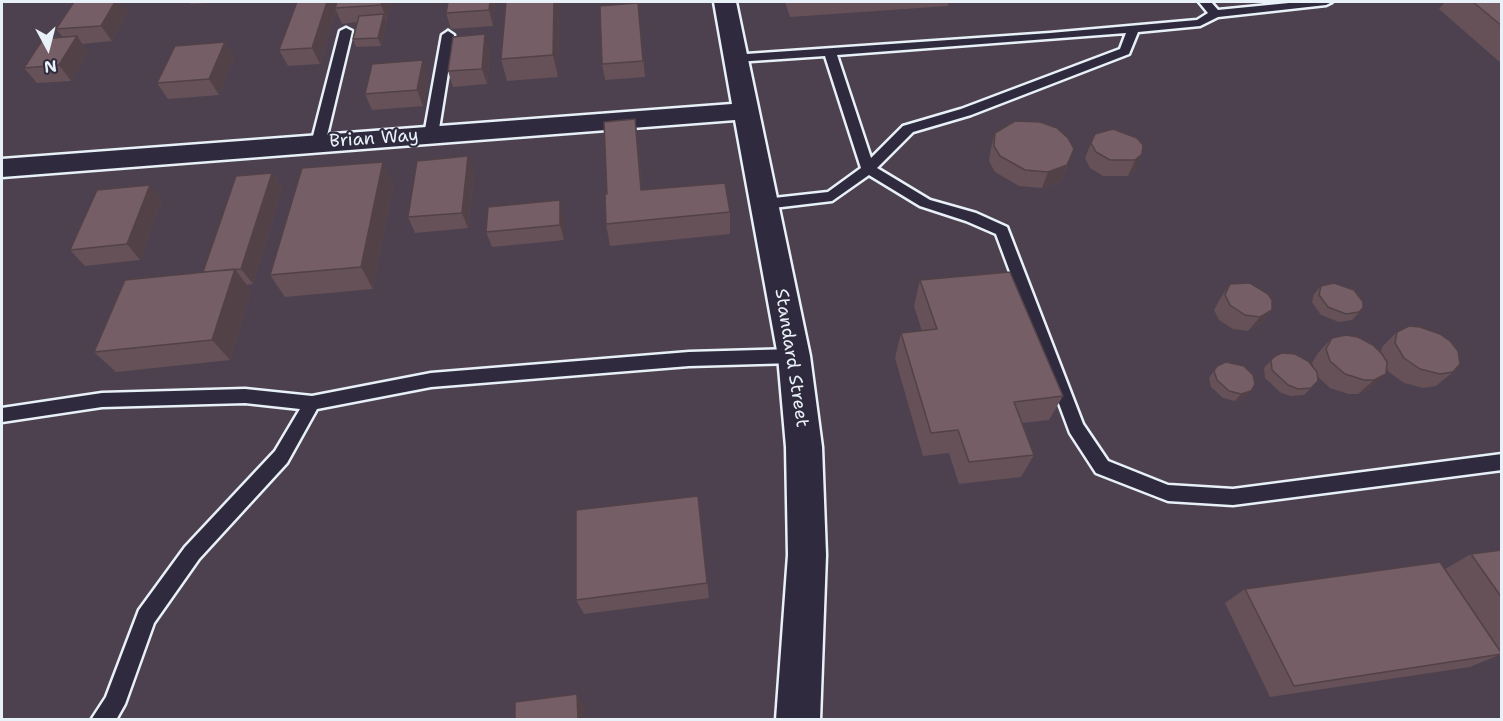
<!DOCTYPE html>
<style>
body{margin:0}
#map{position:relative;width:1503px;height:721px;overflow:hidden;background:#3d3445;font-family:"Shantell Sans",sans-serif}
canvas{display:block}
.frame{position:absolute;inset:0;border:3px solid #e8f1f8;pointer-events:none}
.north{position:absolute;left:18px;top:18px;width:60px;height:60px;-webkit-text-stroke:4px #2f2a3d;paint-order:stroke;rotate:173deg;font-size:16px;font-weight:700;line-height:24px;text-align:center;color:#e8f1f8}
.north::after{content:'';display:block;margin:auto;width:21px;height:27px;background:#e8f1f8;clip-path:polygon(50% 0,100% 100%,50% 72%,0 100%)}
</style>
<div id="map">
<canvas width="1503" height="721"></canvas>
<div class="frame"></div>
<div class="north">N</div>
</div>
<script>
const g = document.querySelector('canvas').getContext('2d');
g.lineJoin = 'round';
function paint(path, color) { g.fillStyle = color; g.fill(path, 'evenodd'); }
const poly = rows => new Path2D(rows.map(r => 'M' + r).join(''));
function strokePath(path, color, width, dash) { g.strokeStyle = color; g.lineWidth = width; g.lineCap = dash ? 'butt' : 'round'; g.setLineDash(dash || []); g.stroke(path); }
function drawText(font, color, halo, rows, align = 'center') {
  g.font = font + ' "Shantell Sans",sans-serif'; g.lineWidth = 4.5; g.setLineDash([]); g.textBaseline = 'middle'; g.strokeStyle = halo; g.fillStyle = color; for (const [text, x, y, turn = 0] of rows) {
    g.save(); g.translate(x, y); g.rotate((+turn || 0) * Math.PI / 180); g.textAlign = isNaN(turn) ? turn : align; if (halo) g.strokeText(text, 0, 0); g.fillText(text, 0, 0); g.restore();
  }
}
const built = poly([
 [2,2,1501,2,1501,719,2,719]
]);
const service = poly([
 [1199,2,1211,2,1218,10,1299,2,1332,2,1326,5,1218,17,1200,26,1138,32,1129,54,971,115,913,132,877,168,930,200,976,213,1007,227,1083,424,1108,461,1168,485,1233,489,1502,454,1502,470,1233,505,1168,501,1096,473,1070,433,996,234,966,221,920,206,869,175,832,201,765,209,758,204,765,199,828,192,861,168,825,56,736,62,732,61,732,55,1050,33,1197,20,1208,13,1199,2],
 [1126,33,1120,49,961,109,903,126,871,158,837,55,1126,33],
 [346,28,352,31,325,144,318,148,311,144,340,31,346,28],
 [448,31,454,35,438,135,431,139,424,135,442,35,448,31],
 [794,349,800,351,802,356,800,361,794,363,689,366,431,387,317,409,287,463,199,559,154,623,125,704,116,720,91,720,106,697,139,610,185,547,275,451,300,409,245,403,102,407,2,422,2,408,102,393,245,389,312,396,431,373,689,352,794,349]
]);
const minor = poly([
 [714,2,736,2,810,356,822,447,826,555,820,720,776,720,788,555,786,447,778,356,735,120,2,177,2,159,732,104,714,2]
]);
const wall = poly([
 [189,2,227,2,190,4],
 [297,2,391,2,387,20,386,20,387,22,381,46,356,47,353,39,357,22,342,24,336,10,320,64,288,66,279,50],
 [495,2,493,26,451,29,446,13],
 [559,2,558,77,507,81,501,59],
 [785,2,948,2,948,6,790,17],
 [1445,2,1502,2,1502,64,1439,9],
 [638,3,645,77,605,80,602,64],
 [128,12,112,41,82,44,88,52,71,81,37,83,24,68,63,37,56,29],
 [225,42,234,58,219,95,168,99,157,83],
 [490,50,487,84,453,87,448,71],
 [428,76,423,106,372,110,365,94],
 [635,119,638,142,642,190,730,212,730,234,610,246,606,224,607,194],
 [995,133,1074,149,1061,181,1042,188,1019,186,995,172,989,161,991,148],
 [1095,134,1137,138,1135,170,1128,176,1103,176,1090,168,1085,158],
 [474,172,468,228,415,233,408,217],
 [272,173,282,189,253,284,246,285,251,291,230,360,116,372,94,352,203,272],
 [393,184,373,289,285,297,270,275],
 [162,200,140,260,85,266,70,250],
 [564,216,564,240,492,247,486,232],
 [920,280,1063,396,1049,420,1022,423,1034,455,1021,477,959,484,949,453,923,456,895,358,901,333,922,331,914,306],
 [1230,284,1272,310,1260,324,1248,331,1233,329,1219,320,1214,310,1220,299],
 [1321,286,1363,308,1352,320,1339,322,1321,315,1312,302,1314,294],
 [1397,332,1453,372,1436,386,1423,388,1404,383,1389,372,1386,368,1370,389,1358,394,1349,394,1330,388,1317,376,1318,381,1304,395,1291,396,1281,393,1265,378,1264,368,1275,356,1314,368,1312,363,1318,353,1332,338,1381,352,1382,347],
 [1217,366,1244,366,1244,399,1235,401,1223,398,1211,387,1209,378],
 [698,496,709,598,584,614,576,600],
 [1502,550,1502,658,1499,655,1470,667,1270,697,1225,603,1245,589,1445,569,1471,554]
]);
const shadedWall = poly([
 [115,2,121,2,128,12,112,41,101,26],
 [327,2,339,2,335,8,336,10,320,64,312,48],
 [382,2,391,2,387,20,381,5],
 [490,2,495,2,493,26,489,10],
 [554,2,559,2,558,77,553,55],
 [384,14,387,22,381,46,378,38],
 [485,34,490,50,487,84,482,69],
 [77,36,88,52,71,81,59,65],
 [225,42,234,58,219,95,209,79],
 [423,60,428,76,423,106,417,90],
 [635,119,638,142,644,212,641,190],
 [1142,154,1135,170,1128,176,1135,160],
 [468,156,474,172,468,228,462,213],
 [383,162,393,184,373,289,361,267],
 [1067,165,1061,181,1042,188,1048,172],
 [272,173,282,189,253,284,241,269],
 [150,185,162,200,140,260,127,244],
 [560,200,564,216,564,240,560,225],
 [235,269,251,291,230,360,212,340],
 [1272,310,1260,324,1248,331,1260,317],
 [1386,374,1370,389,1358,394,1374,380],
 [1251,391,1244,399,1235,401,1241,394],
 [577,694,585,705,585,720,578,720]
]);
const building = poly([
 [74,2,115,2,101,26,56,29,74,2],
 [297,2,327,2,312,48,279,50,297,2],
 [337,2,382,2,381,5,335,8,337,2],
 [448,2,490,2,489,10,446,13,448,2],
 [506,2,554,2,553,55,501,59,506,2],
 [1473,2,1502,2,1502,26,1473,2],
 [638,3,643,61,602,64,600,6,638,3],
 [384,14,378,38,353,39,359,16,384,14],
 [485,34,482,69,448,71,453,37,485,34],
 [77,36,59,65,24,68,43,39,77,36],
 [225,42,209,79,157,83,175,46,225,42],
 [423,60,417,90,365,94,372,64,423,60],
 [635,119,641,190,725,183,730,212,606,224,605,194,607,194,604,122,635,119],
 [1015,121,1040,122,1057,128,1068,138,1074,149,1067,165,1048,172,1025,170,1000,156,994,146,995,133,1015,121],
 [1113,129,1137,138,1143,145,1142,154,1135,160,1110,160,1096,152,1091,143,1095,134,1113,129],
 [468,156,462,213,408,217,417,161,468,156],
 [383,162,361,267,270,275,302,168,383,162],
 [272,173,241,269,203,272,236,176,272,173],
 [150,185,127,244,70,250,97,190,150,185],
 [560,200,560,225,486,232,488,207,560,200],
 [235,269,212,340,94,352,125,280,235,269],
 [1010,272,1063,396,1014,402,1034,455,969,462,958,430,931,433,901,333,937,329,920,280,1010,272],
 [1250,283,1268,294,1272,300,1272,310,1260,317,1245,315,1230,305,1225,295,1230,284,1250,283],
 [1334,283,1354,290,1363,302,1363,308,1359,312,1346,314,1328,307,1319,295,1321,286,1334,283],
 [1409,326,1420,327,1440,334,1450,341,1458,351,1460,364,1453,372,1440,374,1420,369,1404,358,1395,343,1397,332,1409,326],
 [1346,335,1358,337,1373,345,1382,354,1387,362,1386,374,1374,380,1364,380,1345,374,1330,361,1326,349,1332,338,1346,335],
 [1282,353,1295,354,1308,361,1317,372,1318,381,1311,388,1298,389,1288,385,1272,370,1271,360,1275,356,1282,353],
 [1226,362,1244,366,1253,375,1255,384,1251,391,1241,394,1229,391,1217,380,1214,371,1217,366,1226,362],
 [698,496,707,583,576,600,576,510,698,496],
 [1502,550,1502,598,1471,554,1502,550],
 [1440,562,1502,654,1294,686,1245,589,1440,562],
 [577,694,578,720,515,720,515,702,577,694]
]);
const streetNames = [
 ["Brian Way",374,139,-4],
 ["Standard Street",791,358,81]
];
paint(built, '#4e414f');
strokePath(service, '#e8f1f8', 5);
strokePath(minor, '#e8f1f8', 5);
paint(service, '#2f2a3d');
paint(minor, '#2f2a3d');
paint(wall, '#655157');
paint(shadedWall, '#524247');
paint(building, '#755e65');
strokePath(building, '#524247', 1.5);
drawText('18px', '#e8f1f8', '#2f2a3d', streetNames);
</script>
